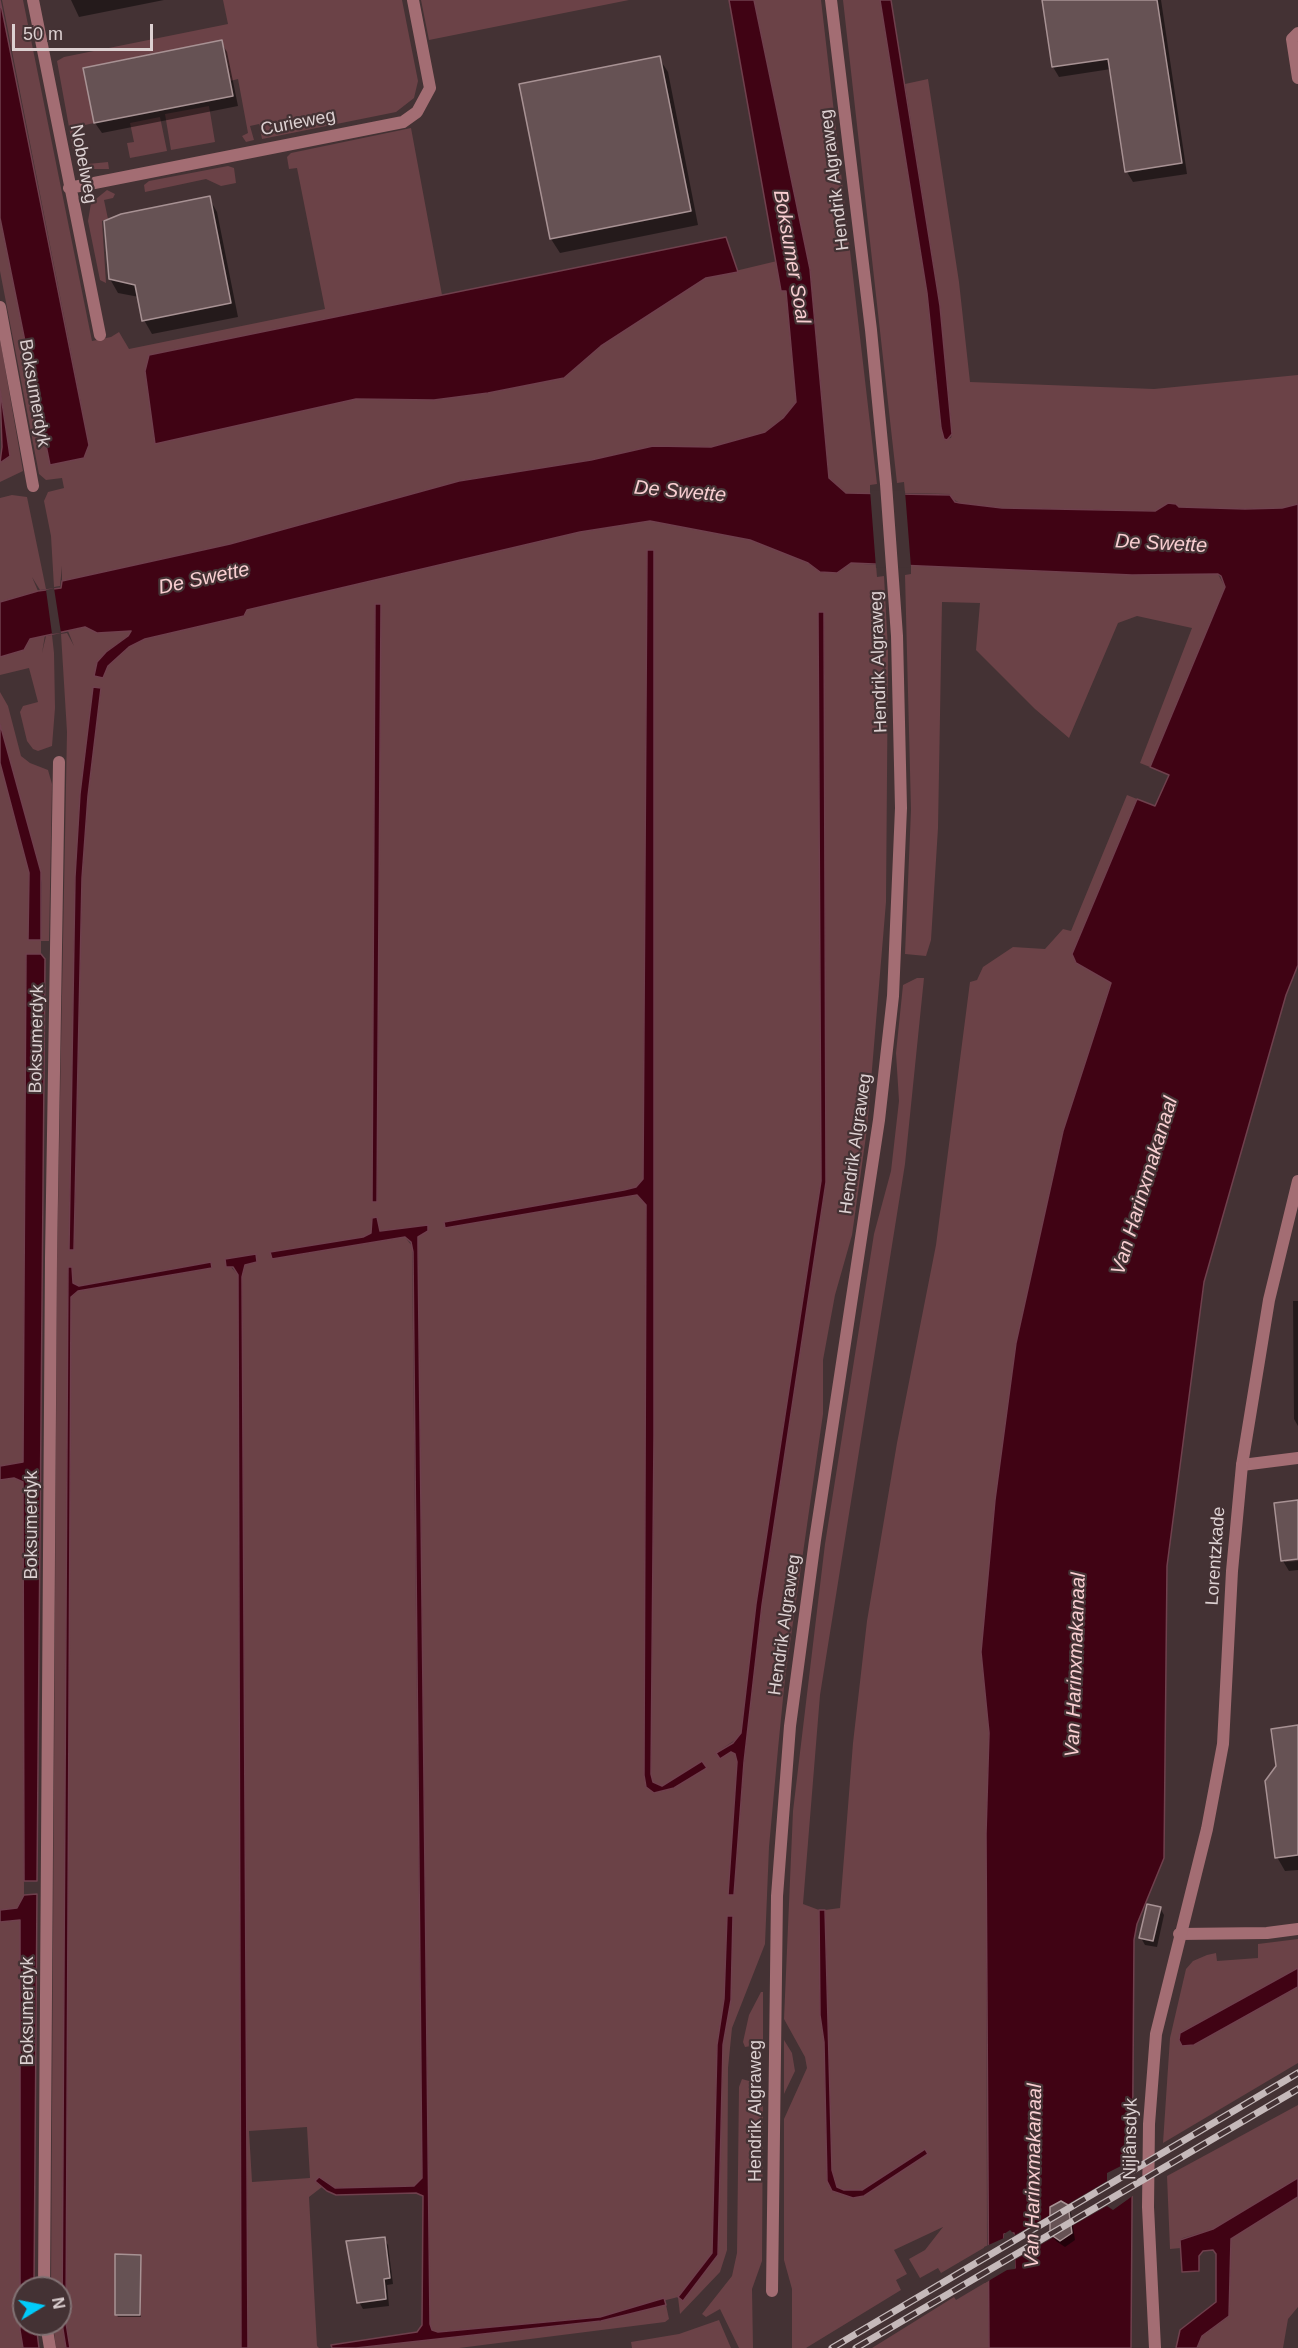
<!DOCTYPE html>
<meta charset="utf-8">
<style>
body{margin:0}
#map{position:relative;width:1298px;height:2348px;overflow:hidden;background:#443234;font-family:Helvetica,sans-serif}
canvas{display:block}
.north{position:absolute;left:12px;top:2276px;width:60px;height:60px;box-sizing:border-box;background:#443234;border:2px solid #817173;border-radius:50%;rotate:80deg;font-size:16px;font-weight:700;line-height:24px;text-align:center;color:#dcd0d1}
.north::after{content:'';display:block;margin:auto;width:21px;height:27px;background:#01cbf9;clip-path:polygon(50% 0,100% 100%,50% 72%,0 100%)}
.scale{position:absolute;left:12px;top:24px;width:141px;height:27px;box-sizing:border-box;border:3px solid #dcd0d1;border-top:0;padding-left:8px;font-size:18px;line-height:21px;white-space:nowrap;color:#dcd0d1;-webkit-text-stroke:4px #443234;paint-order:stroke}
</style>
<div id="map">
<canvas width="1298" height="2348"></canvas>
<div class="north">N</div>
<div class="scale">50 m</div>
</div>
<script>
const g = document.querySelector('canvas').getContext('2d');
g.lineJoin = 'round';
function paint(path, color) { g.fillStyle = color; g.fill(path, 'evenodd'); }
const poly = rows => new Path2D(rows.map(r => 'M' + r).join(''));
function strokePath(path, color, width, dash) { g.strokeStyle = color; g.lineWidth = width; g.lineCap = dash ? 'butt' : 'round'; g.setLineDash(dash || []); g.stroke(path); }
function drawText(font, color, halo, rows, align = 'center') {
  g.font = font + ' Helvetica,sans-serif'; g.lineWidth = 4.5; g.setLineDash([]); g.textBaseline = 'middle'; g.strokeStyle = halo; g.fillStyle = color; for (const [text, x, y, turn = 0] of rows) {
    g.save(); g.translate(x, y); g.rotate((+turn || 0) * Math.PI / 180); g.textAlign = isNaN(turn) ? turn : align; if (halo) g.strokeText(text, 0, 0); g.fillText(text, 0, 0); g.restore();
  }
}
const green = poly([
 [2,0,23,0,92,341,111,337,119,332,129,349,325,309,297,168,289,169,287,157,291,153,411,128,442,295,150,355,156,443,356,399,434,400,488,393,563,378,601,346,706,278,777,261,781,291,786,291,796,402,783,418,765,432,711,447,653,446,591,460,459,481,230,544,62,581,62,566,60,586,54,587,51,536,44,501,48,492,64,488,62,478,46,480,39,474,0,271,0,218,50,465,89,444],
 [223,0,402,0,418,81,414,98,396,112,262,139,259,124,250,126,254,140,246,142,242,136,248,133,238,79,230,81,222,40,83,68,94,123,81,126,88,164,108,162,109,169,94,169,81,163,73,149,57,61,64,57,228,24],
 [421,0,629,0,429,40],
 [754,0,821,0,877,484,870,485,870,493,846,493,829,478,810,269],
 [843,0,880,0,927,293,935,375,944,439,951,438,952,434,940,306,905,84,928,79,959,282,970,382,1154,389,1298,375,1298,504,1282,508,1245,509,1179,507,1176,504,1168,503,1155,511,1002,508,960,503,951,498,950,494,905,493,904,482,897,483],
 [209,106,215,142,171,150,165,114],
 [160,117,167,151,130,158,127,143,134,142,130,123],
 [228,166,234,168,236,183,221,186,206,179,145,192,144,185,149,181],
 [107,190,115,194,113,198,104,200,108,219,102,221,106,283,100,280,88,221,91,203],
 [0,339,23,471,0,482,0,463,10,456,0,389],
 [12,495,27,497,46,589,40,590,32,577,38,591,0,602,0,498],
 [650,521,750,540,808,563,820,572,837,573,851,563,876,565,877,577,884,576,888,650,886,902,867,1129,852,1235,835,1295,823,1360,823,1414,785,1678,778,1749,769,1847,765,1944,732,2028,728,2068,727,2250,720,2272,680,2314,678,2297,600,2317,438,2332,432,2330,430,2324,418,1246,418,1237,428,1231,428,1225,380,1231,377,1217,372,1218,371,1233,363,1237,270,1253,272,1259,405,1237,412,1246,422,2178,414,2186,335,2188,315,2181,322,2187,309,2197,317,2346,319,2348,248,2348,242,1277,245,1265,256,1262,256,1255,230,1266,238,1275,241,2348,70,2348,66,2323,71,1297,78,1291,212,1268,211,1262,79,1286,73,1283,72,1267,68,1267,62,2323,66,2348,56,2348,53,2324,60,2324,60,2288,51,2288,57,1258,67,732,61,634,67,633,74,646,68,631,85,627,97,633,132,630,128,636,106,652,97,662,103,678,107,666,129,647,145,639,244,616,247,610,580,532],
 [647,550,654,550,654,1434,651,1774,653,1782,662,1786,702,1762,706,1768,674,1788,654,1793,644,1775,646,1205,637,1195,445,1228,444,1222,624,1190,636,1187,643,1179],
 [378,604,381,605,377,1202,372,1202,375,605],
 [818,612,824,612,826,1182,762,1605,744,1762,734,1895,729,1895,737,1762,735,1754,731,1752,716,1753,738,1738,741,1733,756,1604,821,1181],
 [94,687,101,688,88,796,82,878,74,1250,69,1250,75,877],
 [724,1999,731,2000,723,2045,718,2255,683,2301,712,2253,717,2045],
 [307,2127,310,2178,252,2182,249,2131],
 [911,564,1132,575,1218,574,1225,587,1150,767,1140,763,1192,628,1137,616,1118,623,1069,738,1035,709,976,650,980,603,942,602,938,828,931,940,926,956,905,954,911,810,905,575,911,574],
 [45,635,42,653,46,636,52,635,54,653,55,708,52,746,38,751,33,749,27,741,20,712,23,706,38,702,29,668,0,675,0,657,24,650,30,639],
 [0,692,8,706,21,756,30,763,48,770,52,784,49,941,41,941,41,954,26,955,23,1462,0,1466,0,763,28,865,41,940,42,883,0,724],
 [1127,795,1137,799,1072,954,1076,963,1111,982,1063,1131,1016,1343,981,1652,989,1733,986,1834,987,2246,941,2273,938,2268,920,2278,909,2259,925,2250,943,2227,894,2250,907,2274,896,2280,901,2290,806,2348,792,2348,792,2289,784,2260,784,2119,807,2068,805,2057,784,2019,793,1811,825,1544,841,1443,874,1234,891,1171,899,1101,896,1053,903,985,917,978,924,978,905,1164,820,1695,803,1904,819,1910,820,2015,824,2042,827,2181,853,2198,928,2154,925,2149,862,2190,844,2190,837,2187,832,2170,825,1910,840,1908,853,1743,867,1621,897,1443,936,1245,970,982,977,980,983,967,1013,947,1045,949,1063,929,1071,931],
 [14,1478,23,1482,24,1895,17,1908,0,1910,0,1480],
 [20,1920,20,2329,23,2348,0,2348,0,1922],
 [1298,1939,1298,1968,1181,2032,1179,2040,1194,2045,1298,1987,1298,2063,1163,2143,1170,2038,1186,1969,1193,1961,1207,1955,1216,1953,1217,1961,1258,1958,1258,1944],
 [761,1992,763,1992,763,2044,745,2047,743,2042,749,2015],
 [784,2040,792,2053,795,2071,784,2094],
 [742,2079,749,2081,763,2098,762,2261,752,2289,753,2348,739,2348,720,2309,706,2317,702,2314,732,2276,737,2253,739,2087],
 [1298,2105,1298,2178,1213,2229,1183,2238,1180,2240,1181,2248,1170,2249,1167,2176],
 [1298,2197,1298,2307,1288,2319,1283,2348,1197,2348,1202,2336,1229,2316,1231,2239],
 [988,2281,989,2348,872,2348,954,2297,956,2300],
 [666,2305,669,2319,665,2322,459,2348,356,2348,601,2321],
 [719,2320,731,2348,632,2348,631,2342,679,2334]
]);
const water = poly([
 [0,0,89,445,84,458,50,465,0,218,0,0],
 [729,0,754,0,810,269,829,478,846,493,950,495,955,502,960,503,1002,508,1155,511,1168,503,1176,504,1179,507,1245,509,1282,508,1298,504,1298,965,1286,995,1204,1282,1167,1566,1164,1858,1137,1924,1134,1940,1131,2348,989,2348,986,1834,989,1733,981,1652,995,1500,1016,1343,1063,1131,1111,983,1076,963,1072,954,1137,799,1155,806,1169,775,1150,767,1225,587,1221,576,1218,574,1132,575,851,563,837,573,820,572,808,563,750,540,650,521,580,532,247,610,244,616,145,639,129,647,108,666,103,678,94,676,97,662,106,652,128,636,131,631,97,633,85,627,30,639,24,650,0,657,0,602,38,591,61,588,62,581,230,544,459,481,591,460,653,446,711,447,765,432,783,418,796,402,786,291,781,291,729,0],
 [1014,2233,1015,2268,1004,2268,1004,2234,1014,2233],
 [880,0,891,0,940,306,952,434,947,440,944,439,941,428,927,293,880,0],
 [726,237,738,272,706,278,601,346,564,378,488,393,434,400,356,399,155,444,145,371,149,355,726,237],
 [0,389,10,456,0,463,2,447,0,389],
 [647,550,654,550,654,1434,651,1774,653,1782,662,1786,702,1761,707,1768,674,1788,654,1793,646,1787,644,1775,646,1205,637,1195,445,1228,444,1222,624,1190,636,1187,643,1179,647,550],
 [375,604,381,604,377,1202,372,1202,375,604],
 [818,612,824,612,826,1182,762,1605,744,1762,734,1895,728,1895,737,1762,735,1754,731,1752,720,1759,716,1753,733,1743,741,1733,756,1604,821,1181,818,612],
 [93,687,101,688,88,796,82,878,74,1250,69,1250,75,877,80,794,93,687],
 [0,724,41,872,41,940,28,940,29,873,0,763,0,724],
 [26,954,41,954,45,959,37,1881,24,1881,23,1482,14,1478,0,1480,0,1466,23,1462,26,954],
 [377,1217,380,1231,428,1225,428,1231,418,1237,418,1246,430,2324,432,2330,438,2332,600,2317,664,2298,666,2305,601,2321,356,2348,332,2348,331,2345,417,2332,422,2325,423,2196,416,2193,336,2195,327,2191,315,2181,319,2177,335,2188,414,2186,422,2178,413,1252,411,1242,405,1237,272,1259,270,1252,363,1237,371,1233,372,1218,377,1217],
 [256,1254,257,1262,245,1265,242,1277,248,2348,241,2348,238,1275,233,1267,226,1267,225,1259,256,1254],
 [211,1262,212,1268,78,1291,71,1297,66,2323,70,2348,66,2348,62,2323,68,1267,72,1267,73,1283,79,1286,211,1262],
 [37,1894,34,2288,24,2288,24,2324,36,2324,39,2348,23,2348,20,2330,20,1920,0,1922,0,1910,17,1908,24,1895,37,1894],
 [819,1910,825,1910,832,2170,837,2187,844,2190,862,2190,925,2149,928,2154,864,2196,853,2198,832,2191,827,2181,824,2042,820,2015,819,1910],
 [727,1916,733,1916,731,2000,723,2045,718,2255,683,2301,678,2297,712,2253,717,2045,724,1999,727,1916],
 [1298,1968,1298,1987,1194,2045,1182,2046,1179,2040,1180,2033,1298,1968],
 [1298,2178,1298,2197,1231,2239,1229,2316,1202,2336,1197,2348,1176,2348,1180,2330,1216,2302,1216,2254,1213,2250,1203,2251,1199,2256,1199,2271,1182,2272,1180,2240,1213,2229,1298,2178]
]);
const pier = poly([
 [870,490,905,491,911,567,876,568],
 [54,588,61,633,52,634,46,590],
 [1135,2159,1134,2195,1113,2210,1107,2206,1072,2226,1072,2233,1061,2241,1054,2237,1015,2260,1015,2269,1007,2270,985,2283,984,2247,1004,2238,1004,2234,1010,2230,1015,2235,1050,2215,1053,2205,1061,2201,1068,2204,1107,2181,1107,2173]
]);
const shadow = poly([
 [71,0,164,0,79,17],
 [1043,0,1161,0,1187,174,1133,182,1127,172,1111,69,1059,77,1053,67],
 [221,42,227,52,238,106,102,133,95,123,84,69],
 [659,58,668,72,698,225,560,253,551,239,521,86],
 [209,198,217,212,238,317,152,334,144,320,139,297,118,293,110,279],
 [1293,1301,1298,1301,1298,1426,1294,1419],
 [1298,1501,1298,1557,1285,1559,1285,1562,1298,1561,1298,1570,1289,1571,1283,1561],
 [1298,1726,1298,1870,1285,1871,1277,1857,1277,1767],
 [1160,1908,1164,1915,1157,1947,1145,1945,1141,1938],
 [1066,2206,1071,2213,1075,2240,1065,2247,1056,2241,1052,2234],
 [384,2239,388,2245,393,2284,387,2285,389,2306,363,2309,359,2302],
 [140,2256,141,2317,118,2317,116,2314]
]);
const building = poly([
 [1042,0,1157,0,1182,163,1125,172,1108,59,1052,67,1042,0],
 [222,40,233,96,94,123,83,68,222,40],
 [660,56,691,211,550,239,519,84,660,56],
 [210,196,231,303,142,321,135,285,109,279,104,221,121,214,210,196],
 [1298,1500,1298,1559,1281,1561,1274,1503,1298,1500],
 [1298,1725,1298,1855,1275,1858,1265,1781,1276,1766,1271,1729,1298,1725],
 [1147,1904,1161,1907,1153,1941,1139,1938,1147,1904],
 [1061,2201,1068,2205,1072,2233,1060,2241,1050,2234,1050,2207,1061,2201],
 [385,2237,390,2278,384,2279,386,2299,357,2303,346,2241,385,2237],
 [115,2254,141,2255,140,2315,115,2315,115,2254]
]);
const minor = poly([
 [33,0,100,335],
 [1298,33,1292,39,1298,78],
 [69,188,403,122,417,112,430,88,413,0],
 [0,307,33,486],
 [1242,1465,1298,1458],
 [1179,1934,1267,1933,1298,1929],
 [44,2288,51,1258,59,762],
 [772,2291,777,1896,790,1726,815,1540,879,1120,893,996,901,808,897,636,886,484,871,330,831,0],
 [46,2324,50,2348]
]);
const tertiary = poly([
 [1155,2348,1148,2207,1149,2124,1156,2034,1207,1829,1223,1744,1232,1571,1242,1465,1269,1300,1298,1181]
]);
const rail = poly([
 [832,2348,1298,2073],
 [856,2348,1298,2089]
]);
const streetNames = [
 ["Curieweg",298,123,-11],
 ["Nobelweg",83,164,79],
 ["Hendrik Algraweg",835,180,-97],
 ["Boksumerdyk",34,393,80],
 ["Hendrik Algraweg",879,662,-92],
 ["Boksumerdyk",37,1039,-89],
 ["Hendrik Algraweg",856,1144,-82],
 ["Boksumerdyk",32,1525,-90],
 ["Lorentzkade",1216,1556,-86],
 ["Hendrik Algraweg",785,1625,-82],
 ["Boksumerdyk",28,2011,-90],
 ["Hendrik Algraweg",756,2111,-90],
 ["Nijlânsdyk",1131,2139,-89]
];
const waterNames = [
 ["Boksumer Soal",791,257,80],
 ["De Swette",680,492,5],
 ["De Swette",1161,544,3],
 ["De Swette",204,579,-12],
 ["Van Harinxmakanaal",1145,1186,-73],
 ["Van Harinxmakanaal",1076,1665,-88],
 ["Van Harinxmakanaal",1034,2176,-89]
];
paint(green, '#6b4247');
paint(water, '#400314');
strokePath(water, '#6f404d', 1.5);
paint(pier, '#443234');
paint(shadow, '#0007');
paint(building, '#665254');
strokePath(building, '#a89294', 1.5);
strokePath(minor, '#a36d73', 12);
strokePath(tertiary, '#a36d73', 12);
strokePath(rail, '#c5b9ba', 7);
strokePath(rail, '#443234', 4.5, [14]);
drawText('18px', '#dcd0d1', '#443234', streetNames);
drawText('italic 20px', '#f8ced1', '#443234', waterNames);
</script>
